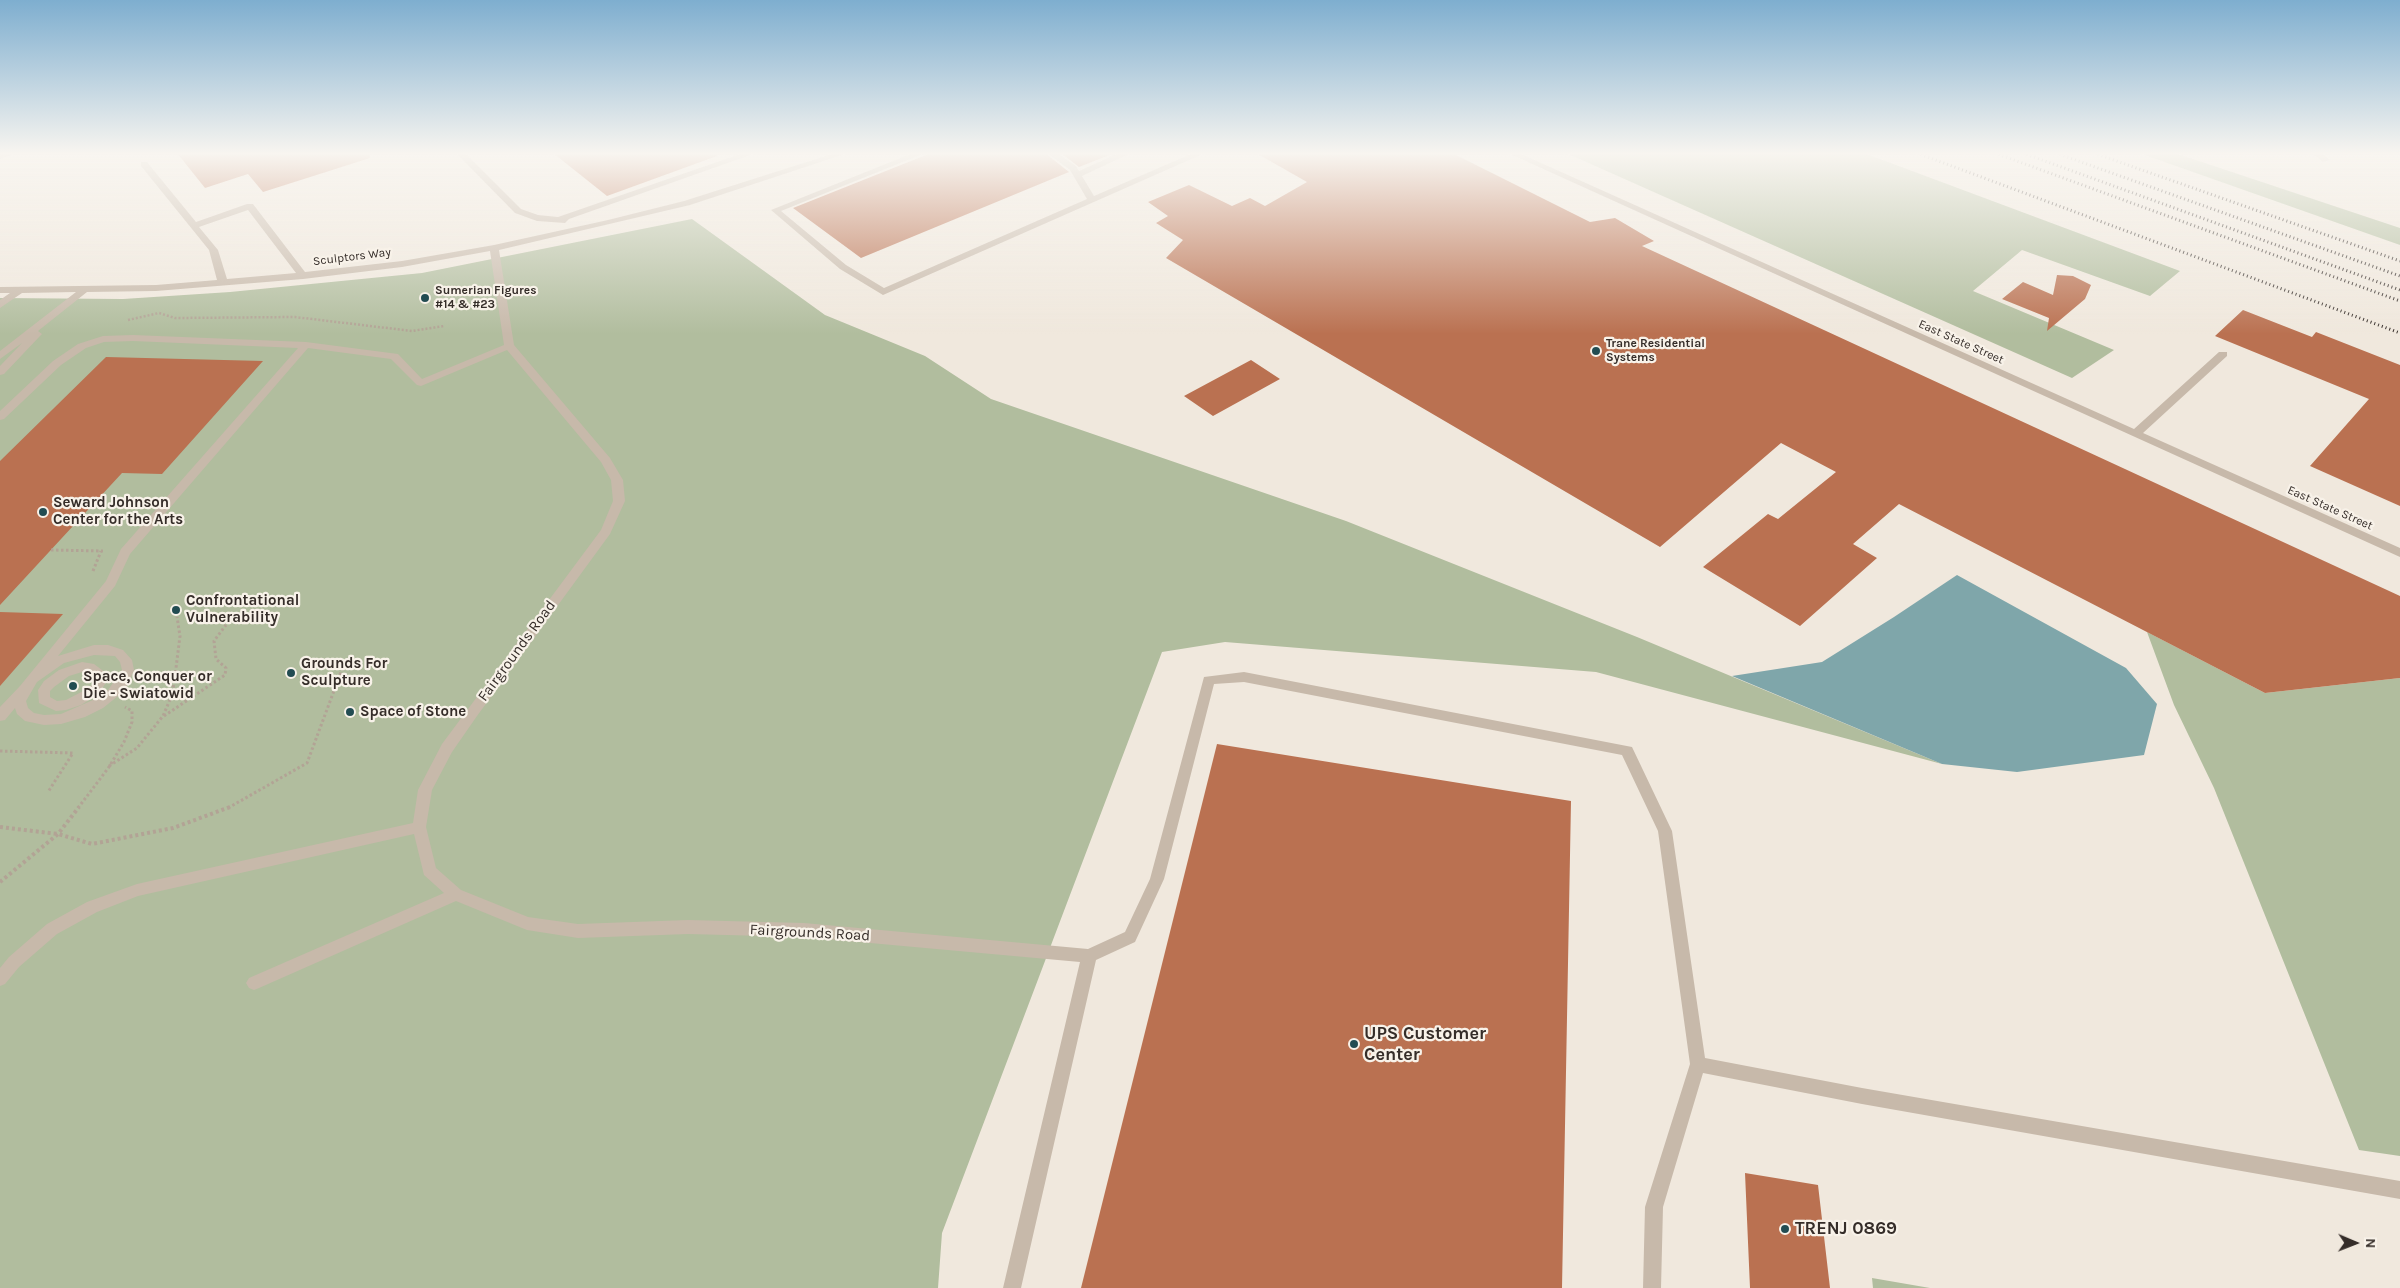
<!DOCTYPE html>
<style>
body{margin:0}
#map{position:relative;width:2400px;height:1288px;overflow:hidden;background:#f0e8dd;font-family:Karla,sans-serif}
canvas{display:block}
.north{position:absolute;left:2330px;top:1218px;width:50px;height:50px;-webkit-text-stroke:4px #f8f2e9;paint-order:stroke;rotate:91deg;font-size:14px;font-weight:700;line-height:20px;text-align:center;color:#352d29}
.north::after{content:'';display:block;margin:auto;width:18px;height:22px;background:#352d29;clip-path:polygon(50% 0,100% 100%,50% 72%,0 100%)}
</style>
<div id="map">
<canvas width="2400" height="1288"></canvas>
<div class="north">N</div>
</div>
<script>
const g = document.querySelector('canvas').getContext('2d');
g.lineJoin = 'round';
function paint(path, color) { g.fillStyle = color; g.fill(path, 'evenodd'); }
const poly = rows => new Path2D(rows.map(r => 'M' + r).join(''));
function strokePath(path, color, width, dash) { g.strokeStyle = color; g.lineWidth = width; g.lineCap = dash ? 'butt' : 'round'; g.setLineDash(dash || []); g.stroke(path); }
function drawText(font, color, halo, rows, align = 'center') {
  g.font = font + ' Karla,sans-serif'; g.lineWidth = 4.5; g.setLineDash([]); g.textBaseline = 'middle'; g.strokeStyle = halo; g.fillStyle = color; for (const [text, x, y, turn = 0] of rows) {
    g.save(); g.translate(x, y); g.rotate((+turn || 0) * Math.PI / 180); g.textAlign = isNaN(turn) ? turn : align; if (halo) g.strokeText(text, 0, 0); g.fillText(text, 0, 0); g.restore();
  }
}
const green = poly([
 [1566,153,1864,153,2180,271,2150,296,2022,250,1973,291,2114,350,2072,378],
 [2139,153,2175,153,2400,228,2400,245],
 [692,219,825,315,925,356,991,399,1346,521,1637,637,1942,764,1596,672,1225,642,1162,652,942,1233,938,1288,0,1288,0,298,123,299,230,292,422,273],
 [2147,632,2265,693,2400,678,2400,1156,2359,1150,2214,788,2174,705],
 [1872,1278,1930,1288,1873,1288]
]);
const water = poly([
 [1957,575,2126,668,2157,704,2144,755,2017,772,1942,764,1732,676,1822,662,1894,617]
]);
const building = poly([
 [177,153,369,153,370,158,263,192,248,174,205,188],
 [553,153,717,153,717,156,607,196],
 [931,153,1045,153,1069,172,861,258,793,208],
 [1061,153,1112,153,1112,154,1079,167],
 [1256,153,1452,153,1590,222,1615,218,1654,241,1642,246,2400,596,2400,678,2265,693,1899,504,1853,544,1877,558,1800,626,1703,567,1768,514,1778,519,1836,472,1781,443,1660,547,1166,258,1183,240,1156,223,1168,216,1148,202,1189,185,1232,206,1250,198,1265,206,1307,182],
 [2057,275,2073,276,2091,285,2085,299,2047,331,2049,318,2002,299,2023,282,2053,295],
 [2243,310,2312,337,2316,332,2400,365,2400,506,2310,466,2369,399,2215,336],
 [106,357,263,361,162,474,122,473,0,605,0,461],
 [1251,360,1280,379,1213,416,1184,396],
 [0,612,63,614,0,686],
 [1217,744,1571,801,1562,1288,1081,1288],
 [1745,1173,1818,1185,1830,1288,1750,1288]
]);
const pathFar2 = poly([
 [128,320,159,313,175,318,295,317,412,331,444,326]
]);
const pathFar1 = poly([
 [51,550,103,551],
 [93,571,101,551],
 [164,716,225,675,226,668,216,659,214,641,226,625],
 [0,751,73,753,48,792],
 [109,766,137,748,163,716,172,695,175,676,180,636,177,617],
 [78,808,109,767,124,742,132,722,132,711,125,707],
 [228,808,307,763,344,664]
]);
const path = poly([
 [0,827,58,834,92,844,173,828,230,807],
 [0,882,58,834,79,807]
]);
const minor = poly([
 [3,153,16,153,0,159,0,154,3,153],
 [456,153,465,153,521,209,538,215,558,217,743,153,756,153,569,219,565,223,537,221,515,213,456,153],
 [835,153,848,153,690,205,499,250,514,345,610,458,623,480,625,501,610,534,477,716,452,752,432,790,426,827,436,868,461,890,528,917,578,924,688,920,804,923,1088,949,1125,932,1150,879,1204,677,1244,672,1632,747,1672,831,1705,1058,1862,1088,2400,1181,2400,1199,1862,1104,1703,1073,1663,1207,1661,1288,1643,1288,1645,1207,1690,1064,1658,831,1622,755,1244,682,1214,684,1164,879,1135,942,1096,960,1021,1288,1003,1288,1080,962,804,937,688,934,578,938,527,930,456,901,259,988,254,990,249,988,246,983,249,978,444,893,424,875,414,834,138,896,97,912,57,934,19,967,5,984,0,986,0,968,9,957,47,924,87,902,137,884,413,823,418,790,442,744,601,530,613,501,611,480,601,462,507,350,421,386,417,385,391,359,308,348,130,554,115,586,58,656,94,645,108,645,123,650,132,660,134,670,128,684,118,696,103,708,85,717,61,724,44,725,25,721,17,714,15,708,5,720,0,721,0,707,20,686,106,581,121,549,298,348,133,341,104,342,86,348,61,365,4,419,0,420,0,411,53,361,78,344,103,336,133,335,306,342,398,354,422,379,504,345,490,251,402,267,303,279,156,291,87,292,38,331,42,334,40,336,4,374,0,375,0,366,22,343,0,359,0,351,76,292,22,293,0,308,0,300,10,293,0,293,0,287,156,285,217,280,209,250,141,166,141,162,147,162,196,222,247,204,253,204,305,272,402,261,494,245,608,220,684,201,835,153],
 [248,210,296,273,227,279,218,250,199,227,248,210],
 [94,655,115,656,120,662,122,670,108,690,93,700,61,714,44,715,34,713,28,708,26,701,37,682,64,663,94,655],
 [913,153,925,153,781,211,846,265,884,288,1087,199,1070,170,1047,153,1057,153,1076,166,1079,171,1119,153,1131,153,1082,176,1094,196,1193,153,1205,153,883,295,840,269,771,210,913,153],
 [1508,153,1519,153,2134,429,2219,352,2227,352,2227,356,2143,433,2400,548,2400,557,1508,153],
 [2312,153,2322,153,2330,160,2323,162,2312,153],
 [82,662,94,664,106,673,105,684,99,694,81,705,66,710,56,711,39,703,38,690,44,681,59,670,82,662],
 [82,672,88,672,93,675,93,683,89,688,66,700,57,701,50,697,50,691,54,687,69,676,82,672]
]);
const rail = poly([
 [1917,153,2400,333],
 [1995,153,2400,301],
 [2023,153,2400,290],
 [2056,153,2400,276],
 [2094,153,2400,261]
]);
const markers = [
 [425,298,5,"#224c52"],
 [1596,351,5,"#224c52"],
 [43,512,5,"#224c52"],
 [176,610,5,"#224c52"],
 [291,673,5,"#224c52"],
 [73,686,5,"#224c52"],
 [350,712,5,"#224c52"],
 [1354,1044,5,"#224c52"],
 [1785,1229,5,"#224c52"]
];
const farStreetnames = [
 ["Sculptors Way",352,257,-7],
 ["East State Street",1961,342,24],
 ["East State Street",2330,508,24]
];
const farPoinames = [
 ["Sumerian Figures",435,291],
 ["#14 & #23",435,305],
 ["Trane Residential",1606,344],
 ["Systems",1606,358]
];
const poiNames = [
 ["Seward Johnson",53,503],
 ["Center for the Arts",53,520],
 ["Confrontational",186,601],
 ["Vulnerability",186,618],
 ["Grounds For",301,664],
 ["Sculpture",301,681],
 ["Space, Conquer or",83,677],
 ["Die - Swiatowid",83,694],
 ["Space of Stone",360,712]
];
const streetNames = [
 ["Fairgrounds Road",517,651,-54],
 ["Fairgrounds Road",810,933,3]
];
const nearPoinames = [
 ["UPS Customer",1364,1034],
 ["Center",1364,1055],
 ["TRENJ 0869",1795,1229]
];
paint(green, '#b1bd9e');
paint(water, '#7fa6aa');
paint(building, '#ba7151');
strokePath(pathFar2, '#b2a395', 2.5, [2, 2]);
strokePath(pathFar1, '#b2a395', 3, [2.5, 2.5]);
strokePath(path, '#b2a395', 4, [3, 3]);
paint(minor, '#c7b9aa');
strokePath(rail, '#352d29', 3, [1, 3]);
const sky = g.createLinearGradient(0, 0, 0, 334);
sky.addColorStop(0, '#7eaecf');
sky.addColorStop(0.46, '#f8f5f0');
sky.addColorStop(1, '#f8f5f000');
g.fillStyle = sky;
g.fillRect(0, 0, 2400, 334);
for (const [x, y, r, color] of markers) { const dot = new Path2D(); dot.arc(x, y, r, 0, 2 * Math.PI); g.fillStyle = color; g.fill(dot); strokePath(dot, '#f8f2e9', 2); }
drawText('12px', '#352d29', '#f8f2e9', farStreetnames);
drawText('bold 12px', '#352d29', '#f8f2e9', farPoinames, 'left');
drawText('bold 15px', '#352d29', '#f8f2e9', poiNames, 'left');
drawText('15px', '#352d29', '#f8f2e9', streetNames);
drawText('bold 18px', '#352d29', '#f8f2e9', nearPoinames, 'left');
</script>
